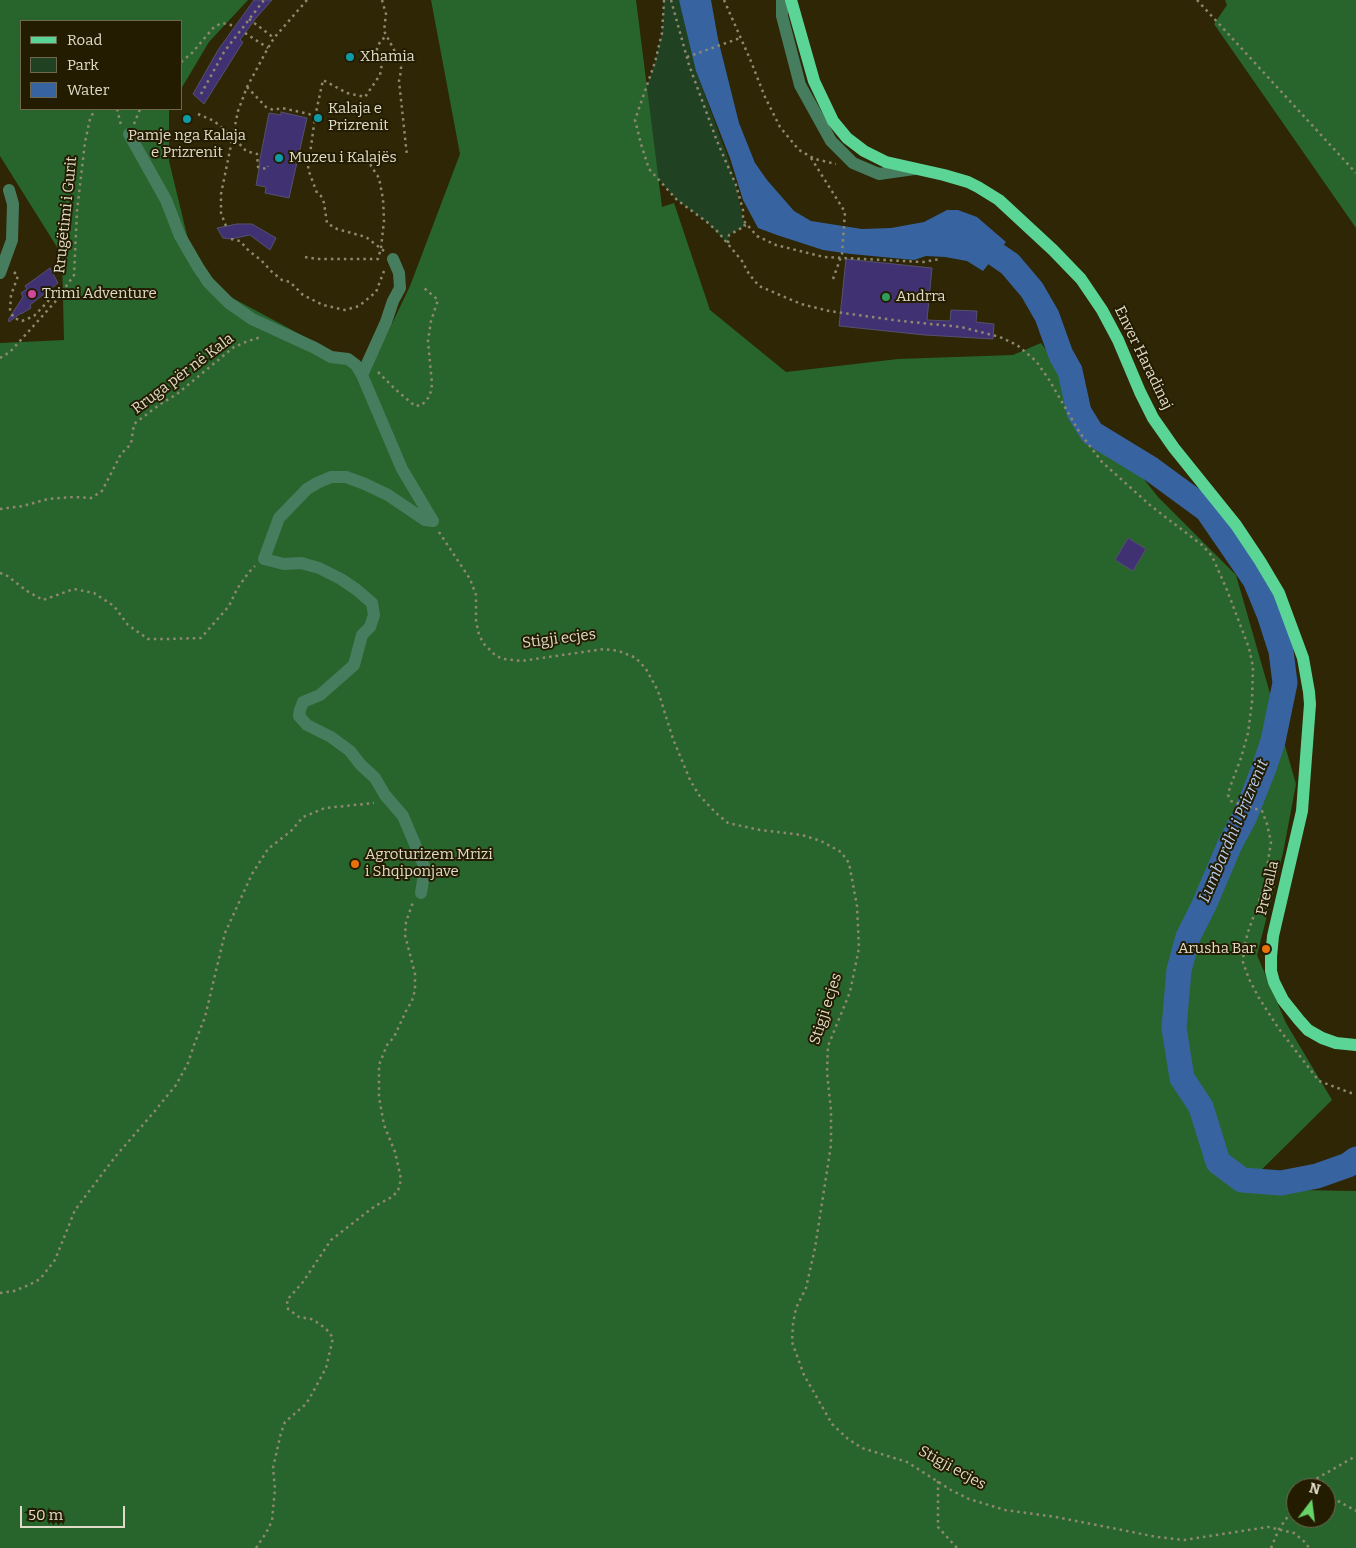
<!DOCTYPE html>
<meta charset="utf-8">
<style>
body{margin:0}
#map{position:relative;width:1356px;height:1548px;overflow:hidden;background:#2e2605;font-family:Bitter,serif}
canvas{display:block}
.legend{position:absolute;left:20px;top:20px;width:162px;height:90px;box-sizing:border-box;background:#241c00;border:1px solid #6f6850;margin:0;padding:6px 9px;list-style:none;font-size:15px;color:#e0dbc9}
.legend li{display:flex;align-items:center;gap:10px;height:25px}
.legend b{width:25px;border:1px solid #6f6850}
.north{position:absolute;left:1286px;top:1478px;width:50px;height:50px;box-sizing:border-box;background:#241c00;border:1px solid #6f6850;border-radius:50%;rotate:15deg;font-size:14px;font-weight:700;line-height:20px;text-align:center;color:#e0dbc9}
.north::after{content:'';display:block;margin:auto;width:18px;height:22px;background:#66d467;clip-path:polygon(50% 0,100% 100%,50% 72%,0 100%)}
.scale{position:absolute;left:20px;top:1506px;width:105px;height:22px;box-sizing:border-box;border:2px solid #e0dbc9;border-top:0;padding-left:6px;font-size:15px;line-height:18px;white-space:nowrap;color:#e0dbc9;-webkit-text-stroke:4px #241c00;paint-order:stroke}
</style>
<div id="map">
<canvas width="1356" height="1548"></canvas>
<ul class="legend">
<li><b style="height:6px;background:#5bd596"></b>Road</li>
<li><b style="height:14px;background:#204222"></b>Park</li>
<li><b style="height:14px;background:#3764a0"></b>Water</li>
</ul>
<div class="north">N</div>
<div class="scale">50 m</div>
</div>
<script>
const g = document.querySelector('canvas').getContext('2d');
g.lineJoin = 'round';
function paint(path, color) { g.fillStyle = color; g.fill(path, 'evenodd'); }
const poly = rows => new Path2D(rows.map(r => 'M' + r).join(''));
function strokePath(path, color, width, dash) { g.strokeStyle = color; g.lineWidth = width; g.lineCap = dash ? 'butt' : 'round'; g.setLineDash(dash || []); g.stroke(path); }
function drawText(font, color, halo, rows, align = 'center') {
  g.font = font + ' Bitter,serif'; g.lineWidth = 4; g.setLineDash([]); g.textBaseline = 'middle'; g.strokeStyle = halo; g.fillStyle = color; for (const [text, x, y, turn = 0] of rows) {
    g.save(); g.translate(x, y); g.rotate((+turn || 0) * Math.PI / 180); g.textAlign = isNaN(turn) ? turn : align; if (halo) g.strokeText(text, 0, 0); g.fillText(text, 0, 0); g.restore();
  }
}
const green = poly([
 [664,0,683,0,696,71,728,158,736,185,743,220,745,226,729,235,728,244,707,222,677,200,649,169,635,120,655,62,662,33]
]);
const forest = poly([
 [0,0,248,0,209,42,181,89,181,21,21,21,21,109,169,109,169,161,185,227,199,280,320,345,367,376,410,286,460,154,431,0,636,0,662,207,674,203,710,310,786,372,898,359,1013,355,1041,343,1086,406,1158,497,1236,575,1296,784,1283,853,1257,955,1286,1023,1332,1100,1242,1189,1356,1191,1356,1548,0,1548,0,343,64,340,62,255,0,156],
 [1296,1488,1326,1488,1326,1518,1296,1518],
 [1225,0,1356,0,1356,228,1214,24,1227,5]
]);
const water = poly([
 [679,0,711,0,718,39,739,123,755,163,767,180,794,211,811,221,862,229,891,228,924,222,947,210,958,210,977,217,1006,242,983,271,967,261,945,257,926,256,914,260,851,254,823,250,777,235,758,228,743,200,730,158,696,71]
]);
const river = poly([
 [966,239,978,242,1010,264,1032,290,1047,316,1061,355,1070,371,1079,412,1092,433,1151,469,1207,510,1255,580,1269,614,1281,651,1285,683,1273,741,1264,768,1245,816,1230,844,1204,905,1188,937,1179,970,1174,1028,1182,1078,1201,1107,1218,1162,1242,1180,1281,1183,1317,1176,1348,1165,1356,1159]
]);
const building = poly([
 [254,0,272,0,256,18,240,40,243,42,204,104,193,94,218,50,254,0],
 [281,112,307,118,289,198,265,193,266,187,256,185,260,164,259,164,269,113,281,115,281,112],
 [237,224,252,224,276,238,270,250,250,235,231,239,223,238,217,228,237,224],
 [846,259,932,268,927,320,950,321,951,310,977,311,976,322,994,324,993,339,925,335,839,326,846,259],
 [50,268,58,283,30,305,31,308,21,314,21,313,9,322,8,320,23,297,21,293,27,289,25,286,50,268],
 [1128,538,1146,549,1133,571,1115,560,1128,538]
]);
const path = poly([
 [382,0,386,14,384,31,401,63,401,71,399,81,407,156],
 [664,0,662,33,655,62,635,120,641,144,649,169,677,200,707,222,718,232,742,261,749,274,759,286,801,304,829,311,901,321,961,327,1000,337,1017,345,1036,361,1048,378,1080,433,1102,462,1151,506,1202,545,1212,556,1227,590,1249,648,1253,667,1252,702,1248,733,1241,758,1230,787,1228,795,1231,801,1262,811,1267,824,1271,842,1264,887,1248,932,1244,948,1243,962,1249,979,1259,998,1279,1029,1319,1081,1351,1093,1356,1093],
 [671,0,689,65,717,141,736,185,743,210,743,220,757,236,776,245,824,257,923,262,940,259],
 [724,0,750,59,765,97,780,127,799,150,815,159,836,164],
 [1197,0,1356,173],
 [249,19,274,38],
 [245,33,268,48],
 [687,57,740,38],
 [181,62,192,53,214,27,222,23,235,26],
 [247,87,266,107,273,110,282,108,309,114,315,117],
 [201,94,224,52,264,0],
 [117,109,121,125],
 [198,114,214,121,233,137,246,151,257,154,258,167,267,169,268,166],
 [134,124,140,109],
 [811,158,845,212,842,254,833,279],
 [226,226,221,213,221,194,238,111,247,87,268,48,274,38,307,0],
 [231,239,240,241,249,251,261,260,272,272,282,280,290,282,303,295,323,305,345,310,359,306,376,292,384,271],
 [728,243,729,235,745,226,744,224],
 [384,251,366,237,337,229,327,223,324,203,321,196,317,193,308,169,315,117,323,80,347,93,365,97,380,75,382,63,377,56,377,48,381,40,386,37],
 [305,257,317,259,378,259,381,248,384,221,383,199,379,178,371,166,368,155],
 [14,272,18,276,11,295,10,311,14,318,22,321,34,316,52,297],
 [0,358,10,352,55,302,74,275,77,211,85,142,90,119,95,109],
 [378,372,395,389,415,406,422,405,429,397,431,391,432,384,428,341,431,321,438,300,424,288],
 [0,509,23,506,48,499,74,497,91,498,102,491,121,454,131,444,134,424,159,405,177,394,234,347,248,341,261,337],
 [439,532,470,579,476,595,476,621,479,635,484,644,496,656,504,659,521,661,604,649,619,651,636,658,646,669,658,691,673,739,690,780,699,795,716,813,728,823,760,830,802,835,821,841,841,852,849,863,857,906,859,948,850,992,828,1046,827,1073,831,1110,831,1145,815,1248,806,1288,796,1308,793,1324,792,1342,804,1375,832,1424,848,1439,862,1448,907,1462,951,1490,969,1499,1005,1510,1056,1517,1157,1537,1184,1540,1268,1527,1294,1533,1306,1543,1309,1548],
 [0,573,6,575,27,591,43,600,74,589,94,593,114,606,128,625,148,639,166,639,201,638,229,606,237,589,249,572,255,566],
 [0,1293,14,1291,29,1285,40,1279,55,1260,75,1210,115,1157,154,1112,176,1085,188,1063,194,1045,205,1017,225,933,252,874,268,849,291,831,303,817,325,808,374,803],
 [938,1481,938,1527,957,1548],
 [1308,1488,1314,1480,1356,1456],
 [1326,1496,1331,1497,1356,1511],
 [256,1548,266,1533,272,1521,275,1489,273,1468,281,1433,285,1422,306,1404,313,1392,326,1368,333,1338,327,1330,320,1324,311,1319,299,1317,288,1309,287,1300,303,1282,331,1240,375,1206,392,1197,398,1191,401,1179,398,1165,395,1152,384,1125,379,1097,379,1065,387,1045,394,1037,406,1011,412,1001,415,990,415,974,405,935,406,922,413,902],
 [1271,1548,1279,1529,1296,1505]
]);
const minor = poly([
 [782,0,782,16,800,85,831,141,853,163,879,174,914,169],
 [129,134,166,200,180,236,198,267,208,282,229,303,252,319,315,348,331,357,348,359,356,365,362,375,402,469,433,521],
 [0,273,12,240,13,204,9,190],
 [362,375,386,322,393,301,400,288,399,273,393,259],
 [421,893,425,868,403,816,385,795,375,778,360,764,350,751,331,737,307,725,299,716,300,710,303,702,320,695,354,665,362,635,370,627,374,615,372,603,357,590,341,579,319,568,301,563,284,564,264,559,279,518,307,489,317,483,331,477,346,477,365,484,388,495,425,520,433,521]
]);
const major = poly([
 [791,0,814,81,833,121,847,138,864,151,886,162,944,175,968,182,978,187,999,200,1053,250,1081,279,1102,310,1118,340,1140,392,1153,418,1174,448,1236,525,1260,561,1279,593,1303,658,1309,692,1310,704,1302,811,1273,936,1271,957,1271,971,1274,982,1283,1000,1299,1020,1308,1030,1322,1038,1336,1043,1356,1045]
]);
const markers = [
 [350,57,5,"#0f9aa8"],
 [318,118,5,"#0f9aa8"],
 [187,119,5,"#0f9aa8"],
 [279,158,5,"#0f9aa8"],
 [32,294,5,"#d1479c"],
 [886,297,5,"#2e9e5b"],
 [355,864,5,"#e8710a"],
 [1266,949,5,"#e8710a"]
];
const poiNames = [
 ["Xhamia",360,57],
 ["Kalaja e",328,109],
 ["Prizrenit",328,126],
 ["Pamje nga Kalaja",187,136,"center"],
 ["e Prizrenit",187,153,"center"],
 ["Muzeu i Kalajës",289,158],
 ["Trimi Adventure",42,294],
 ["Andrra",896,297],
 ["Agroturizem Mrizi",365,855],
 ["i Shqiponjave",365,872],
 ["Arusha Bar",1256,949,"right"]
];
const streetNames = [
 ["Rrugëtimi i Gurit",66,215,-84],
 ["Enver Haradinaj",1143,358,64],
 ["Rruga për në Kala",183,374,-37],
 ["Stigji ecjes",559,639,-7],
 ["Prevalla",1268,888,-77],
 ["Stigji ecjes",826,1009,-72],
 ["Stigji ecjes",952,1468,29]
];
const waterNames = [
 ["Lumbardhi i Prizrenit",1234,831,-67]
];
paint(green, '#204222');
paint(forest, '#28652d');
paint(water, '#3764a0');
strokePath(river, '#3764a0', 25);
paint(building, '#403172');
strokePath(building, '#55516f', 1);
strokePath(path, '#8e886f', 2.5, [2.5, 4]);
strokePath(minor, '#477d5f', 12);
strokePath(major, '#5bd596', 12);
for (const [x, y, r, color] of markers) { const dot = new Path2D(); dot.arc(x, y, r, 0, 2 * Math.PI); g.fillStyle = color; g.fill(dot); strokePath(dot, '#241c00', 2); }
drawText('15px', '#e0dbc9', '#241c00', poiNames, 'left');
drawText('15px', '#e0dbc9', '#241c00', streetNames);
drawText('italic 16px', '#b5cef0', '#241c00', waterNames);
</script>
